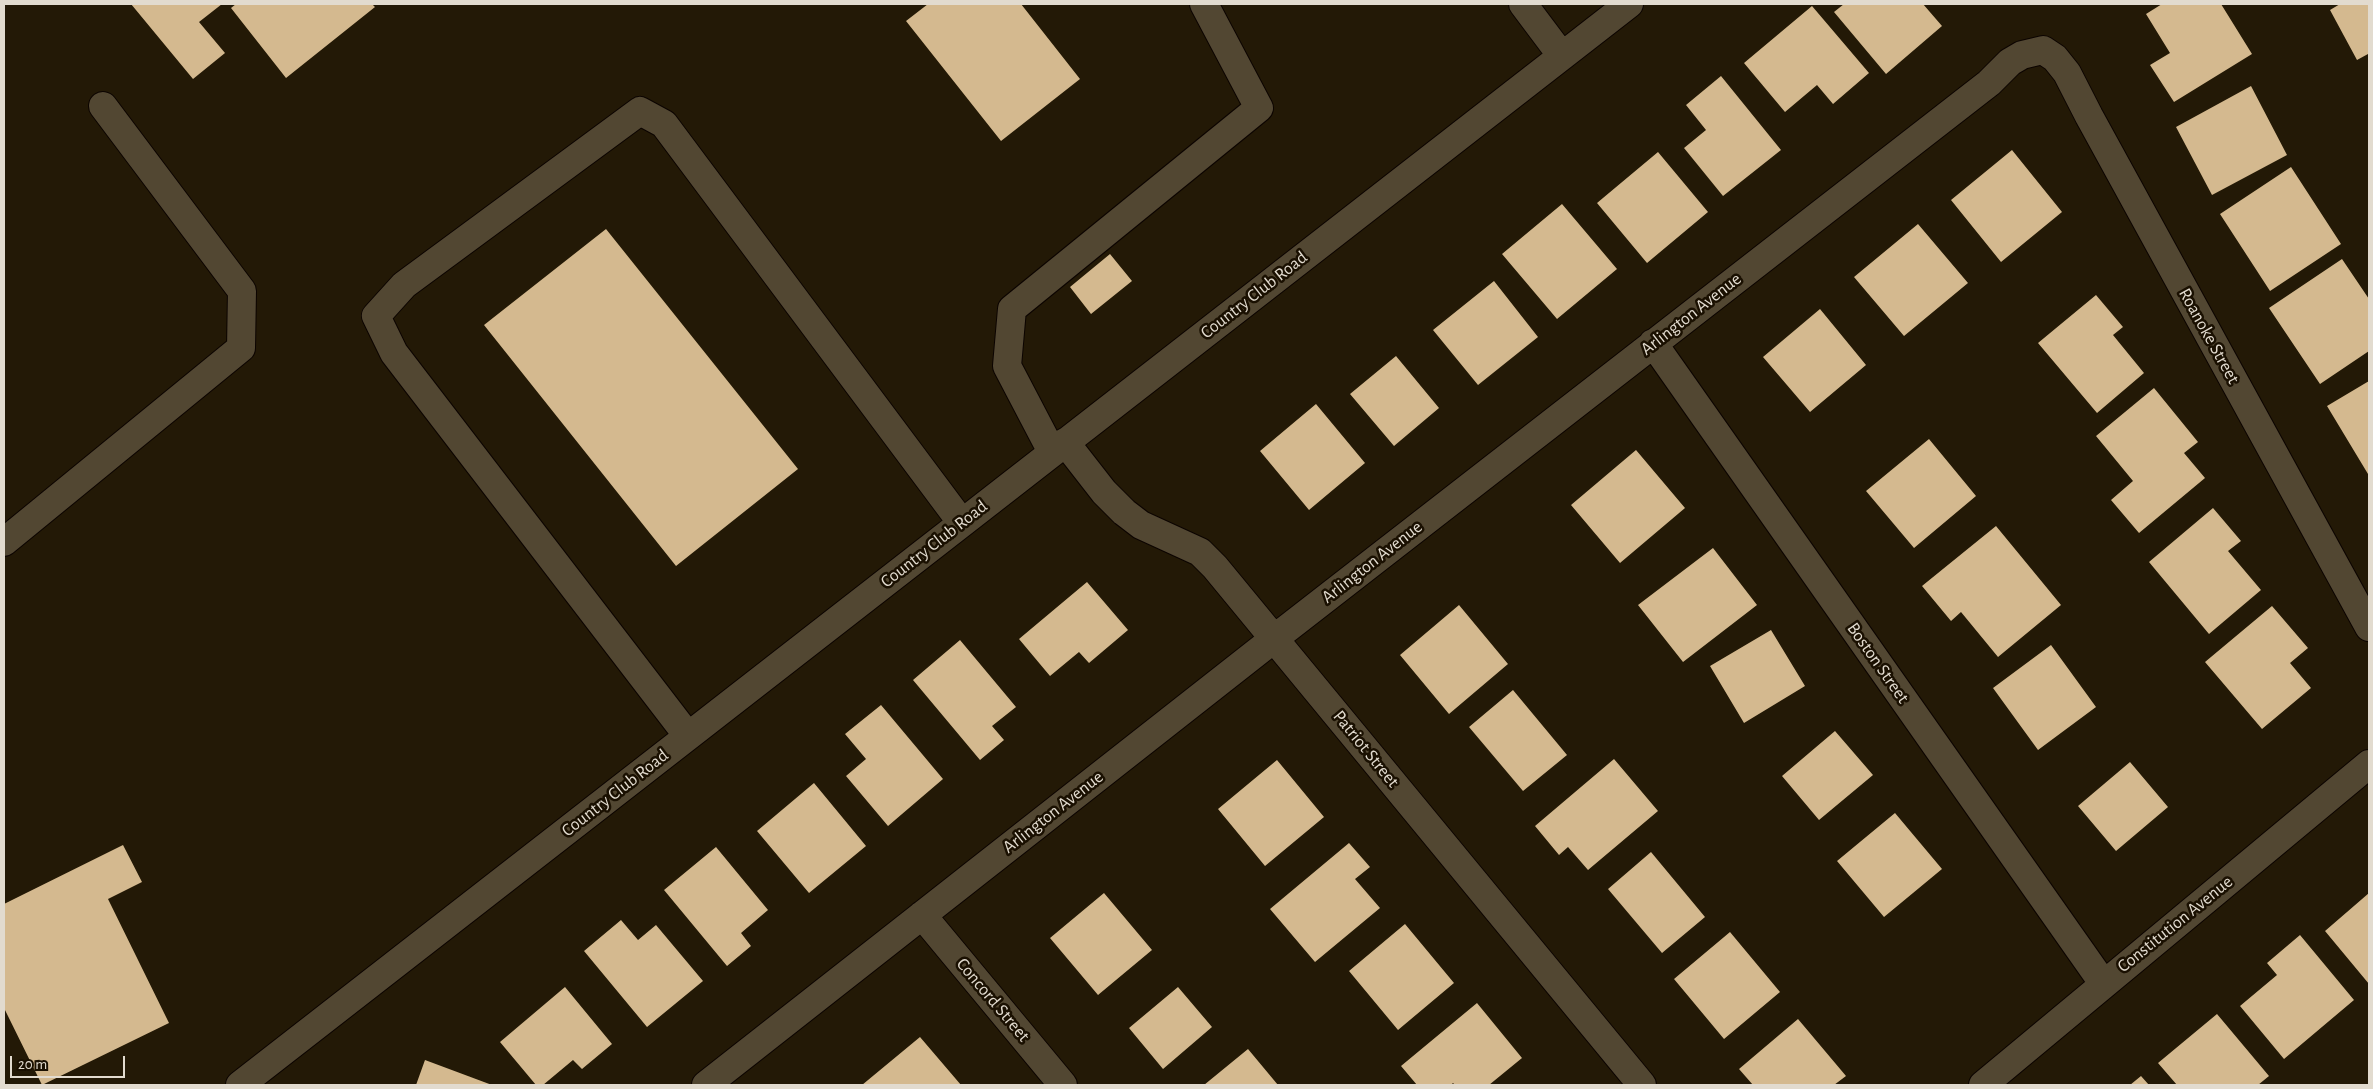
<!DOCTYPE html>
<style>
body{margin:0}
#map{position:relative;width:2373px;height:1089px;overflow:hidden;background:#231906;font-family:"Alegreya Sans",sans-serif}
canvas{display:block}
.frame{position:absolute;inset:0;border:5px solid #e2dbcf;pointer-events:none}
.scale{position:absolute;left:10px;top:1056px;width:115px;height:22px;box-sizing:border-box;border:2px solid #e2dbcf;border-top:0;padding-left:6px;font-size:15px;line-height:18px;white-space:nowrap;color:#e2dbcf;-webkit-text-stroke:4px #1a1001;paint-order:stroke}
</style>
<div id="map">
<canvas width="2373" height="1089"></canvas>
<div class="frame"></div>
<div class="scale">20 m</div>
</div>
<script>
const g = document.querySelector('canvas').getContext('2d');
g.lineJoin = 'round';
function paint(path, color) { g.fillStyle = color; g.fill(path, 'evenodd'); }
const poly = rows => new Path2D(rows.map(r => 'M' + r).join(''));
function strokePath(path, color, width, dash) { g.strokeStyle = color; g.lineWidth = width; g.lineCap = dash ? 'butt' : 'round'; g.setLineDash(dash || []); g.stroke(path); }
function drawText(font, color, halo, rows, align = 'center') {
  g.font = font + ' "Alegreya Sans",sans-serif'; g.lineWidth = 5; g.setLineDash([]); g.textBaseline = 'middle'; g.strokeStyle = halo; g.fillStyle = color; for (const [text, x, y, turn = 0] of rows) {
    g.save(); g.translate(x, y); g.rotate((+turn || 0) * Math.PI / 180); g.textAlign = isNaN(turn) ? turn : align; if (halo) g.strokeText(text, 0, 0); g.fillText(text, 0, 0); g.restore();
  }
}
const building = poly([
 [131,4,222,4,199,22,225,53,193,79],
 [236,4,372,4,375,7,286,78,231,8],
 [928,4,1021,4,1080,79,1001,141,906,21],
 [1844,4,1923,4,1942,26,1886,74,1834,12],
 [2162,4,2221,4,2252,54,2174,102,2150,65,2170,53,2146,14],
 [2340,4,2369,4,2369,57,2368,54,2357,60,2330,10],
 [1812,6,1869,73,1833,104,1817,85,1785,112,1744,63],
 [1721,76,1781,150,1723,196,1684,148,1706,130,1686,105],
 [2251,86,2287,155,2212,195,2176,127],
 [2012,150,2062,212,2001,262,1951,200],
 [1658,152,1708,212,1647,263,1597,203],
 [2291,167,2341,244,2270,291,2220,214],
 [1562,204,1617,269,1557,319,1502,254],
 [1918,224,1968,283,1904,336,1854,277],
 [606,229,798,469,676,566,484,325],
 [1110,254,1132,281,1091,314,1070,287],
 [2342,259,2369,299,2369,351,2320,384,2269,308],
 [1494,281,1538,337,1478,385,1433,330],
 [2096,295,2123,327,2113,335,2144,373,2097,413,2038,343],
 [1820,309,1866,365,1810,412,1763,357],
 [1396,356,1439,408,1394,446,1350,394],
 [2369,381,2369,473,2368,474,2327,406],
 [2154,388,2198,442,2184,453,2205,478,2139,533,2111,500,2133,481,2096,436],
 [1316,404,1365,463,1309,510,1260,451],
 [1929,439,1976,496,1914,548,1866,491],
 [1636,450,1685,508,1620,563,1571,505],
 [2213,508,2241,541,2228,551,2261,590,2209,634,2149,562],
 [1996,526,2061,605,1998,657,1961,612,1951,621,1922,586],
 [1713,548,1757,605,1683,662,1638,605],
 [1087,582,1128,630,1089,663,1079,652,1050,676,1019,639],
 [1459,605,1508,664,1449,714,1400,655],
 [2272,606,2308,648,2290,663,2311,688,2262,729,2205,662],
 [1771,630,1805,686,1744,723,1710,666],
 [960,640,1016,707,992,726,1004,740,980,760,913,680],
 [2051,645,2096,707,2038,750,1993,688],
 [1513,690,1567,755,1523,791,1469,727],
 [881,705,943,779,888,826,846,776,866,759,845,734],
 [1835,731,1873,775,1819,820,1782,776],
 [1614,759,1658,811,1588,870,1568,847,1559,855,1535,826],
 [1277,760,1324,817,1265,866,1218,809],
 [2130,762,2168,807,2116,851,2078,806],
 [814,783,866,846,809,893,757,831],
 [1895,813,1942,869,1884,917,1837,861],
 [1349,843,1370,867,1355,879,1380,908,1315,962,1270,909],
 [123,845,142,882,108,899,169,1023,42,1085,4,1008,4,904],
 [716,847,768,910,741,933,751,946,727,966,664,890],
 [1651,852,1705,917,1662,953,1608,889],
 [1104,893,1152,950,1098,995,1050,938],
 [2369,893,2369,984,2325,931],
 [621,920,638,940,656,925,703,981,647,1027,584,951],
 [1405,924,1454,983,1398,1030,1349,971],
 [1730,932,1780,992,1724,1039,1674,979],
 [2300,935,2354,1000,2284,1059,2240,1006,2277,975,2267,963],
 [565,987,612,1044,582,1069,573,1060,543,1085,536,1085,500,1042],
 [1178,987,1212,1027,1163,1069,1129,1028],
 [1477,1003,1522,1058,1489,1085,1455,1085,1453,1083,1451,1085,1417,1085,1401,1066],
 [2217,1014,2269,1076,2258,1085,2177,1085,2158,1063],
 [1798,1019,1846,1076,1834,1085,1753,1085,1739,1069],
 [920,1037,961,1085,862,1085],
 [1248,1049,1278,1085,1204,1085],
 [425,1060,492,1085,416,1085],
 [2141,1076,2149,1085,2130,1085]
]);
const minor = poly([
 [1523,4,1562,56],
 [1653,343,2103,983],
 [1065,442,1104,492,1124,512,1141,525,1200,552,1215,567,1642,1085],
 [1052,452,1007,366,1012,309,1259,108,1204,4],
 [4,542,241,348,242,291,103,106],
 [688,736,394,353,376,316,404,285,640,111,664,124,962,523],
 [922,915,1063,1085],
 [240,1085,1629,4],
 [706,1085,1275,638,1989,83,2010,62,2022,55,2043,50,2055,58,2067,73,2089,116,2369,627],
 [1983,1085,2369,764]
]);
const streetNames = [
 ["Country Club Road",1254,295,-38],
 ["Arlington Avenue",1691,314,-38],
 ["Roanoke Street",2209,336,61],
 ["Country Club Road",934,544,-38],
 ["Arlington Avenue",1372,562,-38],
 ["Boston Street",1878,663,55],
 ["Patriot Street",1366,749,51],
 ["Country Club Road",615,793,-38],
 ["Arlington Avenue",1053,812,-38],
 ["Constitution Avenue",2175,924,-39],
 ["Concord Street",993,1000,50]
];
paint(building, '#d4b98f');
strokePath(minor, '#0c0400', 30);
strokePath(minor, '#524732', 28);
drawText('18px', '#e2dbcf', '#1a1001', streetNames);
</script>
